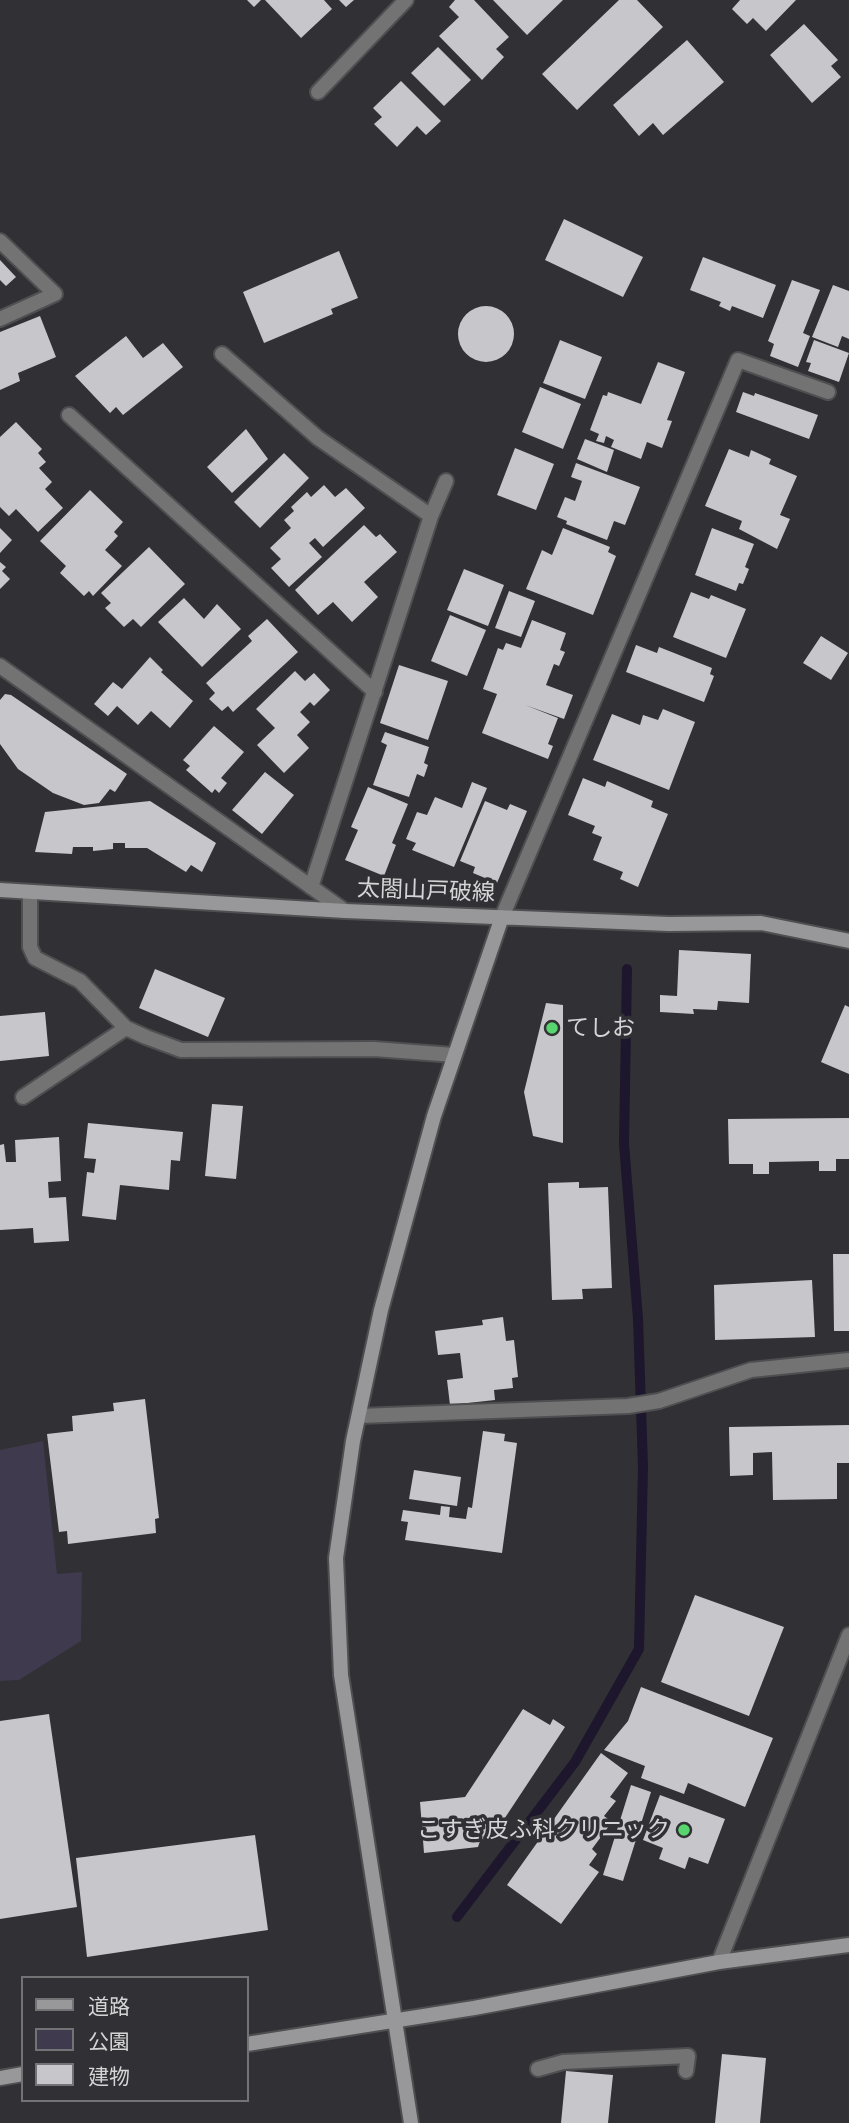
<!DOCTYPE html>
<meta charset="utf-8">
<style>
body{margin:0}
#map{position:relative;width:849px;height:2123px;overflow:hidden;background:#313034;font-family:Raleway,"Noto Sans JP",sans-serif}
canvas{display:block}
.legend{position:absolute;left:21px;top:1976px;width:228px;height:126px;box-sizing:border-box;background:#313034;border:2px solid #737275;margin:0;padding:9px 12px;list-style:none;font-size:21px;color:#d5d4d6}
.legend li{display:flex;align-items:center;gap:14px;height:35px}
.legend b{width:35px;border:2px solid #737275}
</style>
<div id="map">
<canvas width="849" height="2123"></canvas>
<ul class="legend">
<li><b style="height:9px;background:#98979a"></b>道路</li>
<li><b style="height:19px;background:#3f3a4d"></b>公園</li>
<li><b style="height:19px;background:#c7c6ca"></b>建物</li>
</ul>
</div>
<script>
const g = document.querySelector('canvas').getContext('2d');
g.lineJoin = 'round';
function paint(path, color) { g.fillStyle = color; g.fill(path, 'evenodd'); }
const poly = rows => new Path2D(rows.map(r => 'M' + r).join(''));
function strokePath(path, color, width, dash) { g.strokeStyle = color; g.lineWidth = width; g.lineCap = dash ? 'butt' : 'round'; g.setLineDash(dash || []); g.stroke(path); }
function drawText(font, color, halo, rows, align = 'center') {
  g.font = font + ' Raleway,"Noto Sans JP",sans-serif'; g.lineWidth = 7; g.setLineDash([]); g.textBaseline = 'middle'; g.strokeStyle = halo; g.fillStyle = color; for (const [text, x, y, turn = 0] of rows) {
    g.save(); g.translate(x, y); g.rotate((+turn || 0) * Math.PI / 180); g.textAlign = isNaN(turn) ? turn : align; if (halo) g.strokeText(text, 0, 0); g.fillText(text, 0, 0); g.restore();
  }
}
const green = poly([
 [43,1441,57,1574,82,1572,81,1641,19,1680,0,1681,0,1450]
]);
const stream = poly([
 [457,1917,575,1762,639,1649,643,1467,638,1319,624,1144,627,969]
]);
const building = poly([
 [247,0,261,0,254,7],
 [265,0,324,0,332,9,301,38],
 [339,0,354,0,346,7],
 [455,0,474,0,509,37,496,49,504,57,482,80,439,36,459,17,449,7],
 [493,0,563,0,527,35],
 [619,0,637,0,663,27,577,110,542,74],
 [740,0,796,0,766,31,753,18,747,24,732,9],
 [804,24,838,60,831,66,841,77,812,103,770,55],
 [687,40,724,82,663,135,653,123,639,136,613,105],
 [438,47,471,80,444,106,411,73],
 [401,81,441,121,426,135,417,126,397,147,374,124,382,117,373,108],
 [564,219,643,257,623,297,545,260],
 [339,251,358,298,331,309,333,314,264,343,243,292],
 [703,257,776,285,763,318,732,306,730,311,719,306,721,302,690,290],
 [0,260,16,277,6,286,0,280],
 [792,280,820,290,803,333,810,336,798,367,770,356,774,344,768,341],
 [833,285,849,291,849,339,842,336,838,347,812,337],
 '458 334a28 28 0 1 1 56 0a28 28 0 1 1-56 0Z',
 [40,316,56,357,18,373,20,381,0,390,0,332],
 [126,336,143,358,163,343,183,367,123,415,116,407,110,413,75,376],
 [560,340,602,357,585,399,543,383],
 [814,340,849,353,839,382,808,371,811,363,806,362],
 [658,362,685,372,667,420,672,421,662,448,647,442,641,459,611,447,614,440,606,436,604,443,596,441,599,434,590,430,603,395,607,396,608,392,641,404],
 [540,387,581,404,563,449,522,432],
 [743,392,754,396,755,393,818,415,809,439,736,412],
 [16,422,42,449,38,453,46,462,39,468,52,482,45,489,63,508,38,532,16,509,9,516,0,507,0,437],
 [246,429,268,459,232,493,207,467],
 [585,439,614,450,607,472,577,459],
 [515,448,554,464,536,510,497,495],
 [729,449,749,457,751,450,771,459,769,464,797,476,780,515,790,519,777,549,739,529,742,521,705,506],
 [284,453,309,478,260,528,234,502],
 [576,463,640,487,625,525,614,521,607,540,566,524,567,521,557,517,565,497,575,501,582,481,571,477],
 [324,485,335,497,346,488,365,508,323,547,315,538,309,543,322,557,289,587,271,568,281,559,270,548,291,528,284,520,294,511,291,507,307,492,311,497],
 [90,490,123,522,114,532,118,536,105,550,122,566,93,596,89,591,84,596,60,573,66,566,40,541],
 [364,525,376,537,380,534,397,552,364,582,378,597,352,622,333,602,318,615,295,590],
 [0,528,12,540,0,553],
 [563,528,610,547,608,552,616,556,593,615,526,589,542,550,552,555],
 [712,528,754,544,745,567,749,569,743,584,739,583,736,591,695,575],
 [149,547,185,584,141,627,133,619,124,627,105,608,111,603,101,593],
 [0,562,6,567,2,571,10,579,0,589],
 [464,569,504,585,488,626,447,610],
 [509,591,535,601,521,637,495,628],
 [691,592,709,599,711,595,746,609,726,658,673,637],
 [184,598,204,619,217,604,241,629,202,667,158,622],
 [450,615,486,630,467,676,431,661],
 [267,619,298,652,233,712,228,706,222,711,209,699,215,693,206,683,252,641,248,636],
 [532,620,566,633,560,650,565,652,559,666,554,664,546,685,573,695,564,719,525,705,558,718,548,744,553,746,548,759,482,733,497,694,483,689,498,648,503,650,506,643,521,648],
 [821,636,848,653,831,680,803,663],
 [636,645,657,653,659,647,712,668,710,674,714,676,704,702,626,672],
 [150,657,163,670,161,672,193,701,170,728,151,711,138,725,117,706,108,716,94,704,113,682,122,689],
 [399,665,448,681,428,740,380,723],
 [295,671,305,681,314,673,330,690,314,706,310,702,300,712,310,722,297,735,309,748,284,773,257,745,275,728,256,709],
 [5,694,11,695,127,774,115,792,110,789,99,803,84,805,53,793,18,769,0,744,0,700],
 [663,709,695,722,669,790,593,760,612,714,640,725,643,715,658,720],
 [214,726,244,752,221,778,227,783,219,793,215,789,212,793,186,770,190,766,183,760],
 [385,732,429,747,424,763,428,765,424,777,417,774,409,797,373,785,387,745,381,742],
 [265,772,294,795,262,834,232,810],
 [583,778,605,787,607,781,653,801,651,807,668,814,638,887,620,879,623,872,593,860,602,837,592,833,595,826,568,815],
 [472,782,487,788,454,867,412,850,416,843,406,839,417,812,427,815,435,797,462,808],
 [368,787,408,804,392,843,396,845,384,876,345,860,358,830,351,827],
 [150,801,216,843,202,872,191,865,186,872,147,848,125,848,125,843,113,843,113,849,93,851,93,847,73,847,72,854,35,852,45,812],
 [485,801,507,810,510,804,527,811,497,883,473,873,475,867,460,861],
 [679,950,751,954,749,1003,718,1001,717,1010,693,1009,694,1014,660,1012,660,995,677,996],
 [155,969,225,998,208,1037,139,1008],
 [546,1003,563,1005,563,1143,533,1136,524,1092],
 [845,1005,849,1007,849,1074,821,1062],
 [45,1012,49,1056,0,1061,0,1016],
 [212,1104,243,1106,236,1179,205,1176],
 [849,1118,849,1159,836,1159,836,1171,819,1171,819,1161,769,1162,769,1174,753,1174,753,1164,729,1164,728,1119],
 [88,1123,183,1132,180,1161,171,1160,169,1190,120,1185,116,1220,82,1216,87,1172,94,1173,96,1159,84,1158],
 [59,1137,61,1181,48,1182,49,1198,66,1197,69,1241,34,1243,33,1228,0,1230,0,1145,4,1144,6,1162,16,1162,15,1140],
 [579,1182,579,1188,608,1187,612,1288,582,1289,583,1299,552,1300,548,1183],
 [833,1254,849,1254,849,1331,834,1331],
 [812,1280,815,1337,715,1340,714,1285],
 [503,1317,506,1341,514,1340,518,1377,512,1378,513,1388,494,1390,495,1400,450,1405,447,1380,463,1378,460,1353,438,1355,435,1331,483,1325,482,1320],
 [145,1399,159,1518,155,1519,156,1533,68,1544,67,1531,59,1532,47,1434,73,1431,72,1416,114,1411,113,1403],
 [849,1425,849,1463,837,1463,837,1499,773,1500,772,1452,753,1453,753,1475,730,1476,729,1427],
 [483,1431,505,1434,504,1441,517,1443,502,1553,405,1540,408,1522,401,1521,403,1510,440,1515,441,1506,450,1507,449,1517,466,1519,468,1507,472,1508],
 [414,1470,461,1477,457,1506,409,1499],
 [695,1595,784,1627,749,1716,661,1682],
 [641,1687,773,1738,745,1807,688,1783,684,1794,641,1778,645,1766,604,1750,628,1721],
 [523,1709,550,1725,553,1719,565,1727,489,1842,481,1838,478,1847,424,1853,420,1802,465,1797],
 [49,1714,77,1907,0,1919,0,1721],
 [601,1753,628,1773,610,1797,616,1801,604,1816,612,1822,592,1849,597,1854,589,1865,599,1872,561,1924,507,1885],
 [631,1785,651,1792,623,1881,603,1875],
 [660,1795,725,1819,708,1864,689,1857,685,1869,659,1859,663,1848,643,1840],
 [255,1835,268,1930,87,1957,76,1858],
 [722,2054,766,2058,760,2123,715,2123],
 [566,2071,613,2075,608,2123,561,2123]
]);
const lane = poly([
 [222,354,318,438,431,516],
 [69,415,375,692],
 [311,887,431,516,446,481],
 [30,892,30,947,35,958,80,981,126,1028,146,1037,181,1050,374,1049,454,1055],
 [23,1097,126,1028],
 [538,2069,563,2062,688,2056,686,2071]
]);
const street = poly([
 [318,92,406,0],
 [0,241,55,294,0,319],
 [0,666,345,911],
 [502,917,738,360,828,392],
 [359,1416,628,1406,659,1401,751,1370,849,1360],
 [719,1962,849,1635]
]);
const secondary = poly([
 [0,890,345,911,669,924,761,923,849,941],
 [247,2044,474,2008,719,1962,849,1945],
 [0,2078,23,2074],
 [411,2123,341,1675,336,1558,353,1441,381,1310,434,1116,502,917]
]);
const markers = [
 [552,1028,7,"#59d56f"],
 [684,1830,7,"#59d56f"]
];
const streetNames = [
 ["太閤山戸破線",426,891,2]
];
const poiNames = [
 ["てしお",566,1028],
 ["こすぎ皮ふ科クリニック",670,1830,"right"]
];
paint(green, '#3f3a4d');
strokePath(stream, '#1d162d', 10);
paint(building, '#c7c6ca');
strokePath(lane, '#4f4e51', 18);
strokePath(street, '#4f4e51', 18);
strokePath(secondary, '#4f4e51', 18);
strokePath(lane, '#737374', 14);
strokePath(street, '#737374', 14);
strokePath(secondary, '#98979a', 14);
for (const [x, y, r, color] of markers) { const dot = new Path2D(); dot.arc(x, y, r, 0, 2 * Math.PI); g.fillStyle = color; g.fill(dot); strokePath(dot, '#313034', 2.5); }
drawText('23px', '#d5d4d6', '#313034', streetNames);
drawText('23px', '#d5d4d6', '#313034', poiNames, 'left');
</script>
